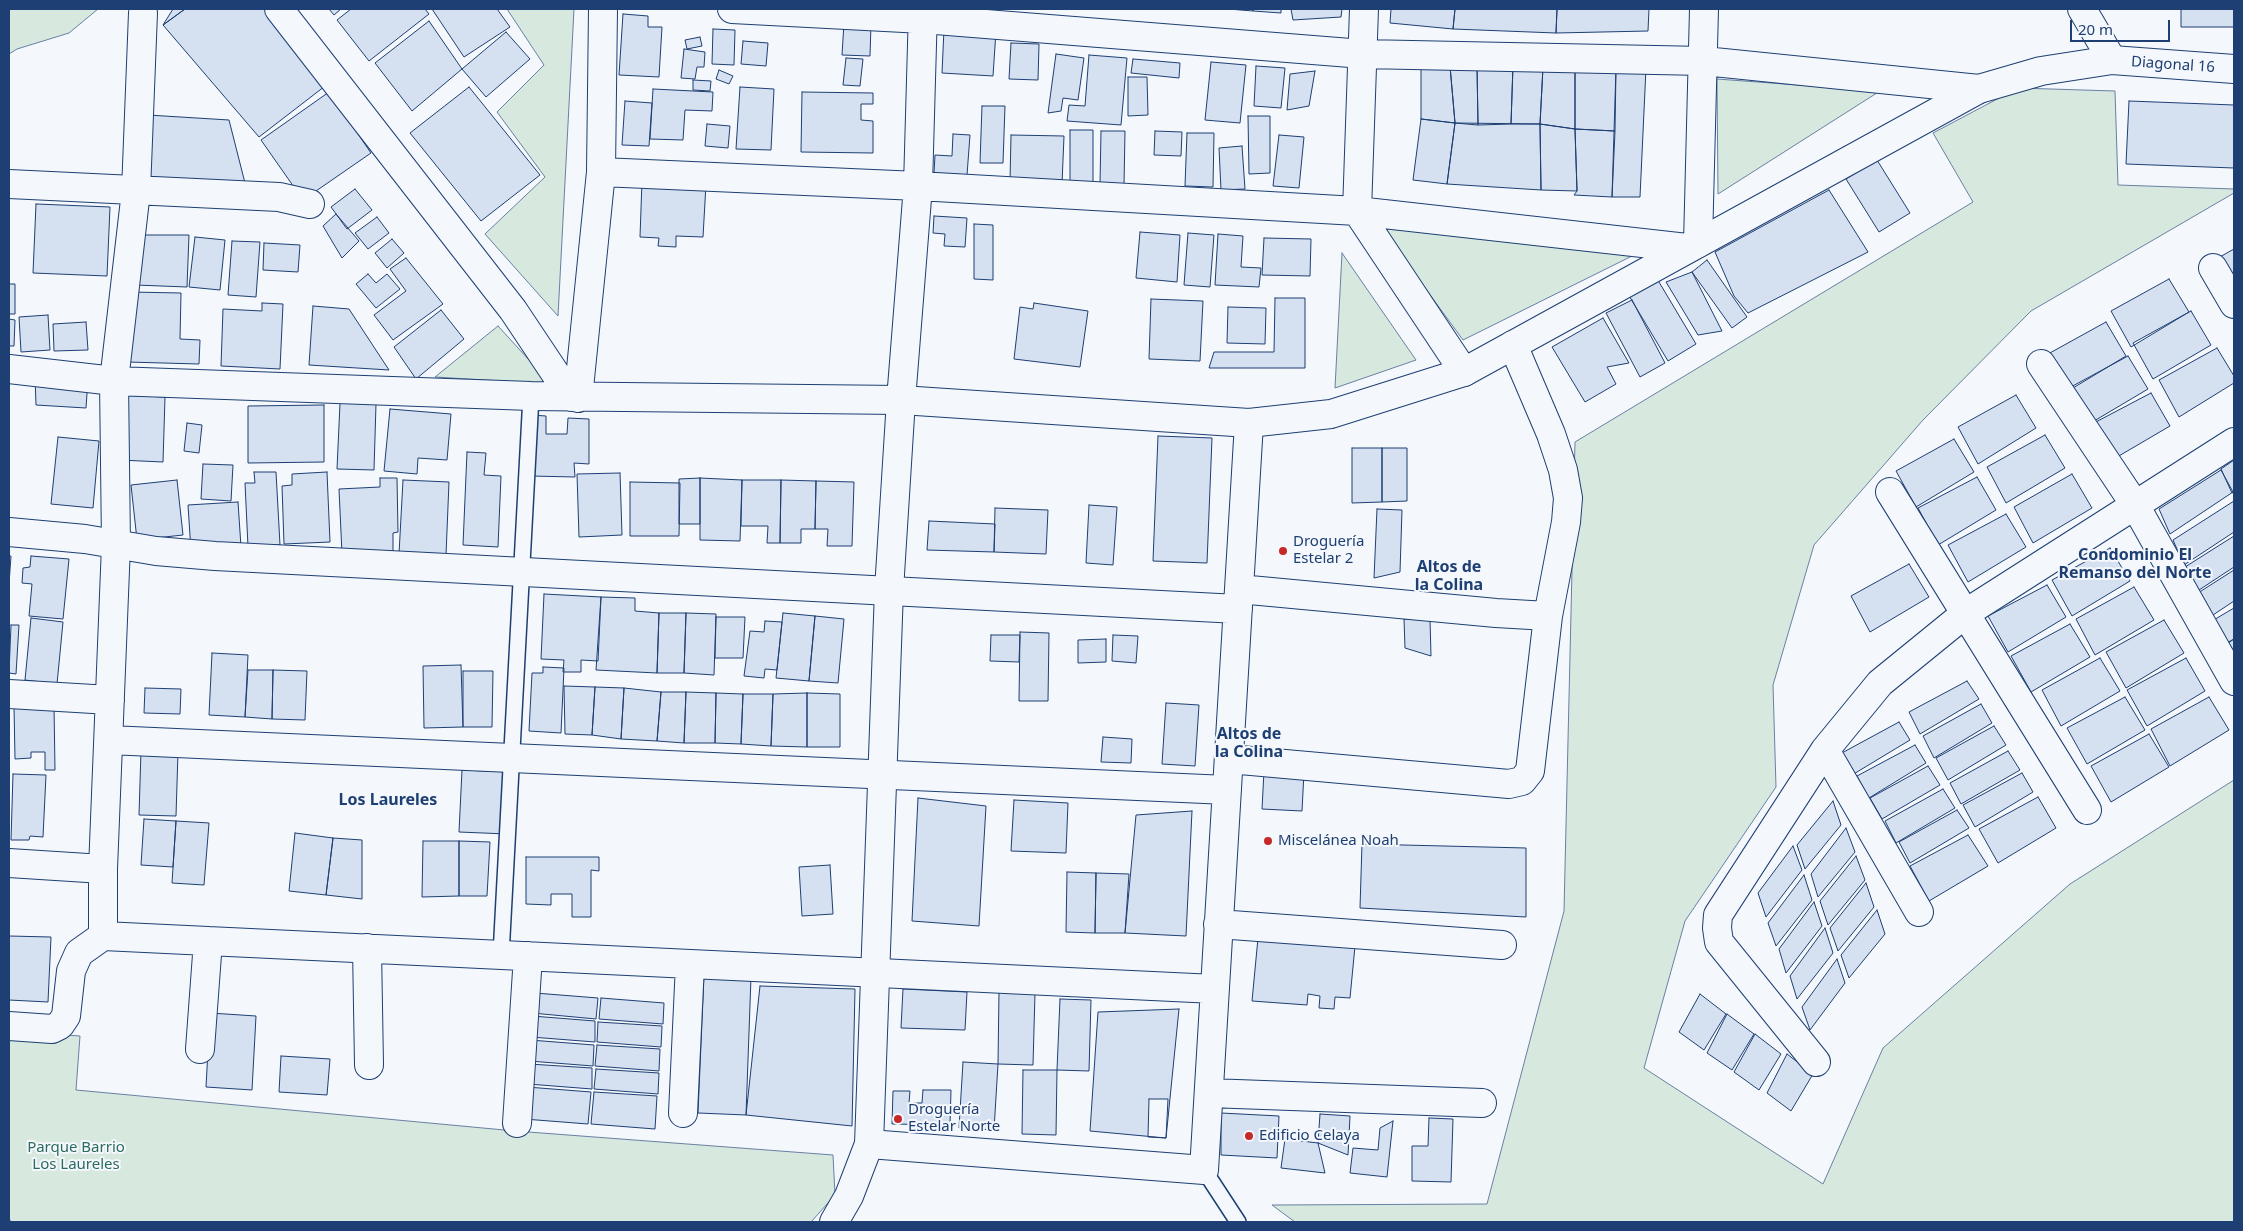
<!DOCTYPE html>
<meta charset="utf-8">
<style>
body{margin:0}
#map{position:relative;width:2243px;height:1231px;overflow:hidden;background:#f4f7fb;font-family:"Noto Sans",sans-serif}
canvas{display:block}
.frame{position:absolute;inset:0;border:10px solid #1d3f73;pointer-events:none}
.scale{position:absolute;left:2070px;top:20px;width:100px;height:22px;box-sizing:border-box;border:2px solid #1d3f73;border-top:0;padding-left:6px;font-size:15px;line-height:18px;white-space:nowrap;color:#1d3f73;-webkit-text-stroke:4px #f4f7fb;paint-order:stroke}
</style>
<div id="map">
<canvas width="2243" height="1231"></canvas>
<div class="frame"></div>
<div class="scale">20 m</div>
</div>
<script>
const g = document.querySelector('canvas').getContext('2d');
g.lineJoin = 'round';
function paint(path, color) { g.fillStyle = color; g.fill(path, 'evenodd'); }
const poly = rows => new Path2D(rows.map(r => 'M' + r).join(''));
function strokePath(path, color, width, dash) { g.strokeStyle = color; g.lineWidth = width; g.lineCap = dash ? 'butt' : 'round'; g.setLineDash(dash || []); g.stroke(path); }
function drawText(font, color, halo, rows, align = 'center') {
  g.font = font + ' "Noto Sans",sans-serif'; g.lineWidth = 4; g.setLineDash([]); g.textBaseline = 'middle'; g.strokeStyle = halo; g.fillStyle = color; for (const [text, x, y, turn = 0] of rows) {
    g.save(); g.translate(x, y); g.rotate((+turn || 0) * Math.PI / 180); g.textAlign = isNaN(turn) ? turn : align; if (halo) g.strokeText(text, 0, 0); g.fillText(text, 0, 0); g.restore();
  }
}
const green = poly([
 [9,9,98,9,69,33,17,49,9,54,9,9],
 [507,9,574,9,558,316,485,234,545,177,497,112,544,65,507,9],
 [1717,79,1880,91,1718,194,1717,79],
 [2018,88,2115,91,2118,185,2234,189,2234,193,2031,311,1923,420,1814,545,1773,685,1776,787,1685,921,1644,1068,1823,1184,1883,1048,2070,884,2234,780,2234,1222,1295,1222,1272,1205,1487,1204,1564,911,1575,442,1973,202,1933,133,2018,88],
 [1379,225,1638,253,1463,340,1379,225],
 [1342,253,1416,360,1335,388,1342,253],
 [498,326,551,384,435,377,498,326],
 [9,1031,80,1036,76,1090,515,1131,833,1155,835,1195,811,1222,11,1222,9,1218,9,1031]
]);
const building = poly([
 [173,9,185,9,163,25,173,9],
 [185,9,271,9,329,83,259,137,163,25,185,9],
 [329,9,341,9,334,15,329,9],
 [351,9,425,9,429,14,369,61,337,20,351,9],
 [432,9,497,9,510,27,464,57,432,9],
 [1228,9,1253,9,1253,11,1228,9],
 [1253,9,1281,9,1281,13,1253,11,1253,9],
 [1291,9,1342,9,1341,17,1293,20,1291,9],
 [1391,9,1455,9,1453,29,1390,23,1391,9],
 [1455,9,1557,9,1556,33,1453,29,1455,9],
 [1557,9,1649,9,1648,31,1556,33,1557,9],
 [2181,9,2234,9,2234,27,2181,27,2181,9],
 [623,14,648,16,648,27,662,27,659,77,619,75,623,14],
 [429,21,462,69,412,111,375,63,429,21],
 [844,23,871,24,870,56,842,55,844,23],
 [713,29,735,30,734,65,712,64,713,29],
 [944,29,996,31,993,76,942,73,944,29],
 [506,32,530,59,486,97,462,69,506,32],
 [700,37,702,46,687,49,685,40,700,37],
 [743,41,768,43,766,66,741,64,743,41],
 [1011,43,1039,44,1038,80,1009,79,1011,43],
 [684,49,705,52,704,67,697,67,695,79,681,78,684,49],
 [1056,54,1084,58,1078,100,1063,98,1061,111,1048,113,1056,54],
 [1089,55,1127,58,1121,125,1067,121,1069,105,1085,106,1089,55],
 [846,58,863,59,860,86,843,85,846,58],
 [1133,59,1180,63,1179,78,1131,73,1133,59],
 [1211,62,1246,65,1240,123,1205,120,1211,62],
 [1477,65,1513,65,1511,124,1478,125,1477,65],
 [1477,65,1478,125,1455,123,1450,66,1477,65],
 [1513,65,1543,67,1540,124,1511,124,1513,65],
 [1256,66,1285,68,1281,108,1254,106,1256,66],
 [1421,66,1450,66,1455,123,1421,119,1421,66],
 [1543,67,1575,69,1575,129,1540,124,1543,67],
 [1616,68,1646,68,1640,197,1612,197,1616,68],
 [1616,68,1615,131,1575,129,1575,69,1616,68],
 [719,70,733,76,729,84,716,79,719,70],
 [1315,71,1309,106,1287,110,1290,74,1315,71],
 [1128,77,1147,77,1148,115,1128,116,1128,77],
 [693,80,711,81,710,91,693,90,693,80],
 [469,87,540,175,481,221,410,133,469,87],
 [740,87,774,89,771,150,736,149,740,87],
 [653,89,713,92,712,111,685,110,683,140,650,139,653,89],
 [329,92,371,153,303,200,261,140,329,92],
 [802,92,873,93,873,104,861,104,861,120,873,121,873,153,801,152,802,92],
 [625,101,652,103,649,146,622,145,625,101],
 [2129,101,2234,105,2234,168,2126,164,2129,101],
 [982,106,1005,106,1003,163,980,163,982,106],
 [148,115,229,120,246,187,144,183,148,115],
 [1248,116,1270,116,1270,173,1249,174,1248,116],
 [1421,119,1455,123,1447,184,1413,180,1421,119],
 [1455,123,1540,124,1541,190,1447,184,1455,123],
 [707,124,730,126,728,148,705,146,707,124],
 [1540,124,1575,129,1577,191,1541,190,1540,124],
 [1575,129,1615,131,1612,197,1574,195,1577,191,1575,129],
 [1070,130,1093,130,1093,184,1070,184,1070,130],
 [1101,131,1125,131,1124,185,1100,184,1101,131],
 [1155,131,1182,132,1181,156,1154,155,1155,131],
 [1187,133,1214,133,1213,187,1185,186,1187,133],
 [953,134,970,135,967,175,934,173,935,155,952,156,953,134],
 [1011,135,1064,136,1062,184,1010,182,1011,135],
 [1279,135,1304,137,1299,188,1273,186,1279,135],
 [1242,146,1245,189,1221,190,1219,148,1242,146],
 [1877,160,1910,213,1879,232,1846,179,1877,160],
 [642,181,706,184,703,237,676,236,676,247,658,246,659,238,640,237,642,181],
 [355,189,372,210,347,229,331,207,355,189],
 [1829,190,1868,252,1748,313,1734,296,1715,252,1829,190],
 [36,204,110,207,107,276,33,273,36,204],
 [336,214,359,241,342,258,323,226,336,214],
 [934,216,967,218,965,247,944,246,945,234,933,233,934,216],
 [377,217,389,233,368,249,355,233,377,217],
 [974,224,993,225,993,280,974,279,974,224],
 [1140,232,1180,235,1177,282,1136,278,1140,232],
 [1188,233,1214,235,1210,287,1184,285,1188,233],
 [1218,234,1243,236,1241,267,1261,268,1259,287,1215,285,1218,234],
 [141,235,189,235,187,287,135,285,141,235],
 [195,237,225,240,220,290,189,287,195,237],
 [1264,238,1311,239,1310,276,1262,275,1264,238],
 [392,239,404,253,387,268,375,253,392,239],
 [232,241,260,242,256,297,228,295,232,241],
 [264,243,300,245,298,272,263,270,264,243],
 [2234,249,2234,285,2218,258,2234,249],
 [406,258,443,304,393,340,374,315,406,291,390,269,406,258],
 [1707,260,1747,317,1732,328,1692,272,1707,260],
 [1692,272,1722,331,1698,335,1666,282,1692,272],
 [368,274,376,283,387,274,400,289,376,308,356,284,368,274],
 [1656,277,1696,344,1668,361,1628,294,1656,277],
 [2169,279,2189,312,2131,347,2111,311,2169,279],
 [9,284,15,284,15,314,9,314,9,284],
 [130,292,181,293,180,339,200,340,199,364,127,362,130,292],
 [1275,298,1305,298,1305,368,1209,368,1214,352,1274,352,1275,298],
 [1151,299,1203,301,1200,361,1149,359,1151,299],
 [1632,300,1665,363,1640,377,1606,313,1632,300],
 [262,303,283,304,280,369,221,366,223,309,262,311,262,303],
 [1034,303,1088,311,1080,367,1014,359,1020,307,1033,309,1034,303],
 [313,306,349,309,389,370,309,365,313,306],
 [1228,307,1266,308,1265,344,1227,343,1228,307],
 [441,310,464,339,416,379,394,347,441,310],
 [2191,311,2211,345,2153,379,2133,343,2191,311],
 [48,315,50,350,21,352,19,317,48,315],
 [1603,318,1629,363,1607,367,1616,384,1585,402,1552,347,1603,318],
 [9,319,15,320,14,346,9,346,9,319],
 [86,322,88,350,54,351,53,324,86,322],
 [2106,322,2126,356,2068,391,2048,354,2106,322],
 [2217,348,2234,376,2234,383,2179,417,2159,380,2217,348],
 [2128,356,2148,389,2089,424,2069,388,2128,356],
 [35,377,88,379,86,408,36,405,35,377],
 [2151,393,2170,426,2112,460,2092,424,2151,393],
 [122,395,165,397,163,462,119,460,122,395],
 [2016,395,2036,428,1978,464,1958,427,2016,395],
 [340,403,376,404,374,470,337,469,340,403],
 [324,405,324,462,248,463,248,406,324,405],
 [390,409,451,414,447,460,418,458,417,474,384,471,390,409],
 [531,415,546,416,546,434,567,434,568,418,589,419,589,464,574,463,575,477,530,476,531,415],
 [187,423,202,425,199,453,184,451,187,423],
 [2045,435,2065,468,2006,503,1987,467,2045,435],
 [1158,436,1212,438,1207,563,1153,561,1158,436],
 [58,437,99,441,93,508,51,504,58,437],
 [1954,439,1974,472,1916,507,1896,471,1954,439],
 [1352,448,1382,448,1382,502,1352,503,1352,448],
 [1382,448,1407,448,1407,501,1382,502,1382,448],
 [467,452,486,453,484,475,501,476,498,547,463,545,467,452],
 [2234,460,2234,492,2232,493,2221,469,2234,460],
 [203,464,233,465,231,501,201,499,203,464],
 [2221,470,2233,492,2170,534,2159,509,2221,470],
 [254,472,276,472,280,545,248,547,245,483,255,483,254,472],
 [327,472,330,542,284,544,282,486,292,485,292,474,327,472],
 [620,473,622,535,579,537,577,474,620,473],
 [2072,474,2092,508,2033,543,2014,507,2072,474],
 [1977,477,1996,510,1938,545,1918,508,1977,477],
 [380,478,397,478,398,532,393,533,393,552,342,554,339,489,380,487,380,478],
 [700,478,742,480,740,541,700,540,700,478],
 [700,478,700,524,679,524,679,479,700,478],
 [177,480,183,535,137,540,131,485,177,480],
 [403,480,449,482,446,555,399,554,403,480],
 [742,480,781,480,780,543,767,543,768,526,741,526,742,480],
 [781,480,816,481,815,529,801,529,801,543,780,543,781,480],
 [816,481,854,482,852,546,827,546,828,529,815,529,816,481],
 [630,482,680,483,679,536,630,536,630,482],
 [2234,501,2234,532,2184,565,2173,540,2234,501],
 [238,502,241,547,191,551,188,505,238,502],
 [1089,505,1117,507,1113,565,1086,563,1089,505],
 [995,508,1048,510,1046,554,994,552,995,508],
 [1377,509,1402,510,1400,572,1374,578,1377,509],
 [2006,514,2026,547,1968,582,1948,545,2006,514],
 [929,521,995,524,994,552,927,550,929,521],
 [2234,536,2234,567,2196,592,2185,567,2234,536],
 [2110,548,2130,581,2072,616,2052,580,2110,548],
 [9,556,11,556,9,584,9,556],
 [31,556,69,559,63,619,29,616,32,584,22,583,23,568,30,567,31,556],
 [1909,564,1929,597,1870,632,1851,596,1909,564],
 [2234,570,2234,601,2210,617,2198,593,2234,570],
 [2047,585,2066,617,2008,652,1988,616,2047,585],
 [2134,587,2154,620,2095,655,2076,619,2134,587],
 [544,594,601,597,598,661,581,660,581,672,563,672,564,660,541,659,544,594],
 [601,597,635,598,635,611,659,613,657,673,596,670,601,597],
 [2234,608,2234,639,2224,646,2212,621,2234,608],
 [659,613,686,613,684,673,657,673,659,613],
 [686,613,716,614,714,675,684,673,686,613],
 [783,613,815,616,809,681,776,678,783,613],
 [815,616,844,619,838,683,809,681,815,616],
 [716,617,745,617,743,658,715,658,716,617],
 [31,618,63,622,57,684,25,680,31,618],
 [1404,619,1430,619,1431,656,1405,648,1404,619],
 [2164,620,2184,653,2126,688,2106,652,2164,620],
 [765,621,782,622,777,670,765,669,764,678,744,676,750,631,764,632,765,621],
 [2070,624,2090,657,2031,692,2011,656,2070,624],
 [11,625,19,625,16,674,9,673,11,625],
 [1020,632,1049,633,1048,701,1019,701,1020,632],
 [991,635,1020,635,1019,662,990,661,991,635],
 [1113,635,1138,636,1136,663,1112,661,1113,635],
 [1106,639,1106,662,1078,663,1078,640,1106,639],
 [2234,639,2234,669,2223,645,2234,639],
 [212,653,248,655,245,717,209,715,212,653],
 [2100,658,2120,691,2061,726,2042,690,2100,658],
 [2186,658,2205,691,2147,726,2127,690,2186,658],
 [461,665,463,727,424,728,423,666,461,665],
 [543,667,564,668,561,733,529,731,532,673,543,673,543,667],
 [248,670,273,670,272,719,245,717,248,670],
 [273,670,307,671,305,720,272,719,273,670],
 [463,671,493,671,492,727,463,727,463,671],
 [1967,681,1979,699,1920,734,1909,712,1967,681],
 [564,686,595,687,592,735,565,734,564,686],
 [595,687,624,688,621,739,592,735,595,687],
 [145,688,181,689,180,714,144,713,145,688],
 [624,688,661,692,657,741,621,739,624,688],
 [661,692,686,692,684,743,657,741,661,692],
 [686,692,716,693,715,743,684,743,686,692],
 [716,693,743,694,741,744,715,743,716,693],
 [807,693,840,694,840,747,807,747,807,693],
 [807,693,807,747,771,746,773,694,807,693],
 [743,694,773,694,771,746,741,744,743,694],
 [2125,697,2145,730,2087,764,2067,728,2125,697],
 [2209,697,2229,730,2170,766,2151,729,2209,697],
 [1166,703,1199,705,1195,766,1162,764,1166,703],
 [1981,704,1992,723,1934,758,1923,736,1981,704],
 [14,706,54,706,55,770,45,770,45,752,31,752,31,758,15,759,14,706],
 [1899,722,1910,740,1852,775,1840,754,1899,722],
 [1994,726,2006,745,1948,780,1936,758,1994,726],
 [2149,734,2169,767,2111,802,2091,766,2149,734],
 [1103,737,1132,739,1131,763,1101,762,1103,737],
 [1915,745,1926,763,1869,798,1857,776,1915,745],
 [141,751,178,752,176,816,139,815,141,751],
 [2008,751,2020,770,1961,804,1950,783,2008,751],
 [1928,766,1940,785,1882,819,1870,798,1928,766],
 [462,770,510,772,507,834,459,832,462,770],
 [1264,771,1304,772,1302,811,1262,809,1264,771],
 [2022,773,2033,792,1975,827,1963,805,2022,773],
 [13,774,46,775,43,837,30,836,29,840,11,840,13,774],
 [1943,789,1955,808,1896,843,1885,821,1943,789],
 [2038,797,2056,828,1998,863,1979,829,2038,797],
 [918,798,986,806,979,926,912,921,918,798],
 [1014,800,1068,803,1066,853,1011,851,1014,800],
 [1833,801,1841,825,1805,869,1797,845,1833,801],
 [1957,810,1969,828,1910,863,1899,842,1957,810],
 [1192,811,1186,936,1125,933,1136,815,1192,811],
 [144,819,176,821,173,867,141,865,144,819],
 [176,821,209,823,204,885,172,883,176,821],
 [1846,828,1855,852,1818,897,1811,874,1846,828],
 [295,833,333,838,326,895,289,891,295,833],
 [1968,835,1988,866,1929,901,1910,866,1968,835],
 [333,838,362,840,362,899,326,895,333,838],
 [423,841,459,841,459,896,422,897,423,841],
 [459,841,490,842,487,896,459,896,459,841],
 [1362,844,1526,848,1526,917,1360,908,1362,844],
 [1793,846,1802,870,1766,917,1758,893,1793,846],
 [1856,856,1865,880,1828,925,1820,901,1856,856],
 [526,857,599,857,599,871,591,870,591,917,572,917,572,894,551,894,551,905,526,904,526,857],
 [830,865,833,914,802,916,799,867,830,865],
 [1067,872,1096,873,1095,933,1066,932,1067,872],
 [1096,873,1129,874,1125,933,1095,933,1096,873],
 [1804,875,1812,900,1776,946,1768,923,1804,875],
 [1866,883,1874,907,1838,951,1830,928,1866,883],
 [1814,902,1822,926,1786,973,1779,949,1814,902],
 [1877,910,1885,934,1849,978,1841,955,1877,910],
 [1825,928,1833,953,1797,999,1790,976,1825,928],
 [9,936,51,937,48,1002,9,1000,9,936],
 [1258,938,1355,946,1350,998,1335,997,1334,1009,1319,1008,1320,996,1308,994,1307,1005,1252,1001,1258,938],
 [1837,959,1845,983,1810,1030,1802,1007,1837,959],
 [704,975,751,977,746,1115,698,1113,704,975],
 [760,986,855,989,852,1126,746,1115,760,986],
 [903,989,967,992,965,1030,901,1028,903,989],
 [999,992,1035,993,1033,1065,998,1064,999,992],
 [535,993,598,998,596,1019,532,1013,535,993],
 [1700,994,1726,1014,1704,1050,1679,1032,1700,994],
 [601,998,664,1003,663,1024,599,1019,601,998],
 [1060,999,1091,1000,1089,1071,1057,1070,1060,999],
 [1179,1009,1166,1138,1090,1131,1098,1012,1179,1009],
 [210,1013,256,1016,252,1090,206,1087,210,1013],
 [1727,1014,1754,1034,1732,1070,1707,1053,1727,1014],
 [532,1016,595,1021,595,1042,531,1037,532,1016],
 [598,1022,662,1026,661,1047,597,1042,598,1022],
 [1755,1034,1781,1054,1759,1090,1734,1072,1755,1034],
 [530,1040,594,1045,593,1066,529,1061,530,1040],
 [597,1045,660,1049,659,1071,595,1066,597,1045],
 [1787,1054,1813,1074,1791,1111,1767,1093,1787,1054],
 [281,1056,330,1059,327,1095,279,1092,281,1056],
 [963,1062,998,1064,994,1130,959,1128,963,1062],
 [529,1064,592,1068,592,1089,528,1084,529,1064],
 [596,1069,659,1073,658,1094,594,1089,596,1069],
 [1023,1070,1057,1070,1056,1135,1022,1134,1023,1070],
 [527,1087,591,1092,588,1124,524,1119,527,1087],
 [923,1090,951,1090,950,1125,892,1124,893,1091,910,1091,909,1103,922,1103,923,1090],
 [594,1092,657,1096,655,1129,591,1124,594,1092],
 [1149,1099,1168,1099,1166,1138,1148,1137,1149,1099],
 [1221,1113,1279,1116,1277,1158,1221,1155,1221,1113],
 [1320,1114,1350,1116,1348,1155,1318,1143,1320,1114],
 [1429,1118,1453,1119,1451,1182,1412,1181,1412,1146,1428,1146,1429,1118],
 [1393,1121,1387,1177,1350,1173,1353,1148,1378,1150,1380,1128,1393,1121],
 [1285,1139,1318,1143,1325,1173,1281,1168,1285,1139]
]);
const lane = poly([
 [501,955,531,396],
 [1204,1170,1238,1222]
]);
const street = poly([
 [279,9,513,310,571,397],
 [732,9,923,19,1363,54,1704,61,1979,89],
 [1364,9,1357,211,1464,372],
 [2082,9,2112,60],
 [601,172,918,186,1357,211,1687,248],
 [9,184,279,197,310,204],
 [1698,243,1704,9],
 [2213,268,2234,304],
 [2041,364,2135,505,2234,681],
 [9,369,114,381,531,396,901,400,918,186,923,9],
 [578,398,601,172,603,9],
 [1890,492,2087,810],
 [9,532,85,539,156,551,215,556,1238,609],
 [1239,589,1496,613,1548,616],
 [9,694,110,700],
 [109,740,1227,790],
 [1825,750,1919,912],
 [1229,759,1509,784,1522,781,1530,771,1548,616,1566,522,1568,498,1563,470,1551,434,1513,345],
 [9,863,103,869],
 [1218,924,1502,945],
 [103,936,103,869,116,545,114,381,136,191,143,13],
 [367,948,369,1065],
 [9,1026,52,1029,60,1025,66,1016,71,971,79,953,103,936,1215,989],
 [200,1049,208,941],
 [1816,1062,1719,942,1717,928,1718,915,1825,750,1880,683,1966,613,2234,442],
 [1209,1093,1482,1103],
 [683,1113,690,964],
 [517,1123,528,956],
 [869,1144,1204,1170,1249,423]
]);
const secondary = poly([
 [834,1222,849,1196,869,1144,889,590,901,400,1249,423,1331,414,1464,372,1979,89,2041,71,2112,60,2234,69]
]);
const markers = [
 [1283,551,5,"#c62828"],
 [1268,841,5,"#c62828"],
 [898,1119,5,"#c62828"],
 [1249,1136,5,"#c62828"]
];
const streetNames = [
 ["Diagonal 16",2173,65,4]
];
const poiNames = [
 ["Droguería",1293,542],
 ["Estelar 2",1293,559],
 ["Miscelánea Noah",1278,841],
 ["Droguería",908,1110],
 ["Estelar Norte",908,1127],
 ["Edificio Celaya",1259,1136]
];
const parkNames = [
 ["Parque Barrio",76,1148],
 ["Los Laureles",76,1165]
];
const neighbourhoodNames = [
 ["Condominio El",2135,555],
 ["Remanso del Norte",2135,573],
 ["Altos de",1449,567],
 ["la Colina",1449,585],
 ["Altos de",1249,734],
 ["la Colina",1249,752],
 ["Los Laureles",388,800]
];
paint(green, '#d7e8df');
strokePath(green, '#687fa3', 1);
paint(building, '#d5e0f0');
strokePath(building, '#1d3f73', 1);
strokePath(lane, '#1d3f73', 18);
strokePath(street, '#1d3f73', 30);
strokePath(secondary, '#1d3f73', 30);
strokePath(lane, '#f4f7fb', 15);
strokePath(street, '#f4f7fb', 28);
strokePath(secondary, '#f4f7fb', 28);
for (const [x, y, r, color] of markers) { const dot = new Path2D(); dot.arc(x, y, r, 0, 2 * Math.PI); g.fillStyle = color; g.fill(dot); strokePath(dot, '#f4f7fb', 2); }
drawText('15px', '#1d3f73', '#f4f7fb', streetNames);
drawText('15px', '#1d3f73', '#f4f7fb', poiNames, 'left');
drawText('15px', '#2c6c60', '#f4f7fb', parkNames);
drawText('bold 16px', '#1d3f73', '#f4f7fb', neighbourhoodNames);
</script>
